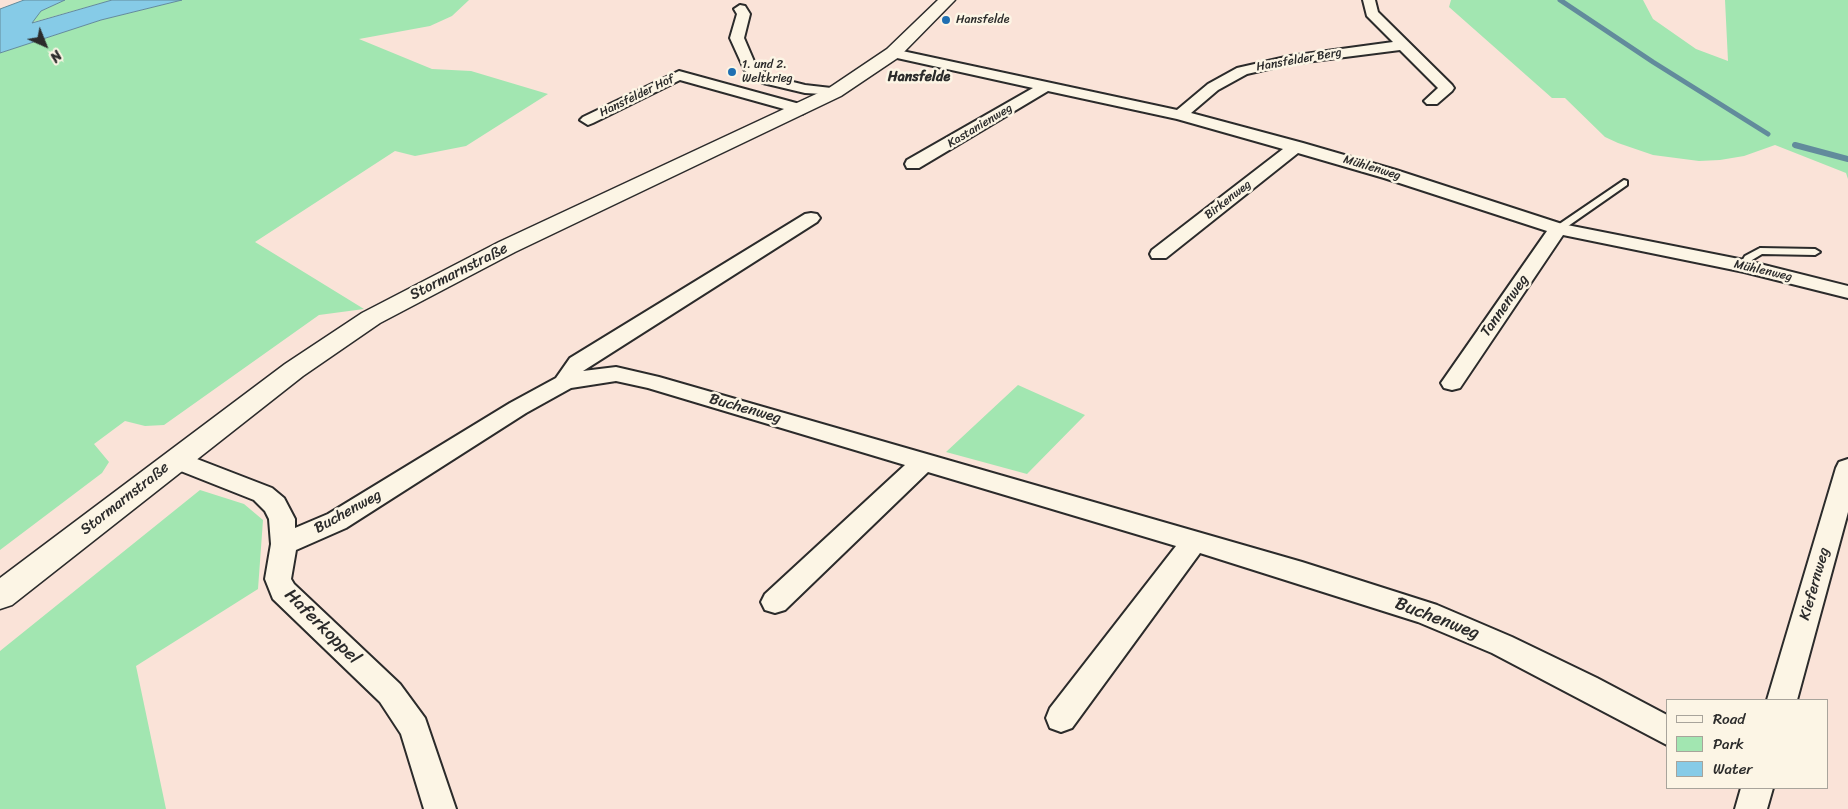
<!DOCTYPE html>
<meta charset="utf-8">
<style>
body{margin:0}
#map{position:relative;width:1848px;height:809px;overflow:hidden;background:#fae3d8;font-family:Sriracha,sans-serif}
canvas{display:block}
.legend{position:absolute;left:1666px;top:699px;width:162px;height:90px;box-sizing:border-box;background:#fcf5e5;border:1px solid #a8a49b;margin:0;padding:6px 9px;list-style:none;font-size:15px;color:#2b2b2b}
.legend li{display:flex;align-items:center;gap:10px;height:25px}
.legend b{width:25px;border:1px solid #a8a49b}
.north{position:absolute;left:20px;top:20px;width:50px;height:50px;-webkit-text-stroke:4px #fcf5e5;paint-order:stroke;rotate:136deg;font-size:14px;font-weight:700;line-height:20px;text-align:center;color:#2b2b2b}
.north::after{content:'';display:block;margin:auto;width:18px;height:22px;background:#2b2b2b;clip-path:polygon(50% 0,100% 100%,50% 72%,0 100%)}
</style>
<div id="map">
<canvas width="1848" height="809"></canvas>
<ul class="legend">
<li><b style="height:6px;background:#fcf5e5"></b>Road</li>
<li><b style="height:14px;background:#a2e6b1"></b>Park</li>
<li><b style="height:14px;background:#86cbe7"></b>Water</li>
</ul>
<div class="north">N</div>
</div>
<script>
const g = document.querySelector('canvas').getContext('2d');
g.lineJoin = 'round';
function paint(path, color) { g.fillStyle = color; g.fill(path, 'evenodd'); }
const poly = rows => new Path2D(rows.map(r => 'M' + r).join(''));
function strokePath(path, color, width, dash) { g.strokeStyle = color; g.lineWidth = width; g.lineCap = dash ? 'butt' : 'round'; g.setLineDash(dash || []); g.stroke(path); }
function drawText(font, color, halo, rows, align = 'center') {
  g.font = font + ' Sriracha,sans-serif'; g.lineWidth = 5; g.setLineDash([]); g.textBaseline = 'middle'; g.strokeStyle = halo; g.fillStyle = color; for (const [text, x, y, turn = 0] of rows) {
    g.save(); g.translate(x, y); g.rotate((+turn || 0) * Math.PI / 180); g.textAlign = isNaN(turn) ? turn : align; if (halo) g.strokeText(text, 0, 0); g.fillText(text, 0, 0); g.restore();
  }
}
const green = poly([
 [65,0,112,0,30,23,41,11],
 [182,0,469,0,452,16,430,26,359,39,432,69,471,71,548,94,466,146,415,156,395,151,255,242,364,309,319,315,164,425,145,426,125,421,94,444,109,462,102,473,0,550,0,53,101,20],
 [1451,0,1643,0,1653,19,1696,49,1728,61,1725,0,1848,0,1848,179,1846,173,1775,145,1744,156,1720,160,1699,161,1653,155,1618,143,1605,137,1565,98,1552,98,1449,7],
 [1018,385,1085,415,1027,474,946,452],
 [200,490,244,504,263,520,258,589,136,666,166,809,0,809,0,651]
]);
const water = poly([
 [24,0,65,0,41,11,32,23,112,0,182,0,101,20,0,53,0,9,24,0]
]);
const streamFar1 = poly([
 [1560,0,1653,62,1768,134]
]);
const stream = poly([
 [1795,145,1848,159]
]);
const lane = poly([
 [1624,180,1627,181,1627,185,1561,231,1555,231,1555,227,1624,180],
 [1760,248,1815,249,1820,252,1815,255,1762,254,1752,260,1747,268,1741,268,1739,266,1745,256,1760,248]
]);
const street = poly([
 [1363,0,1375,0,1378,12,1452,85,1454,88,1452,91,1437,104,1427,104,1424,101,1438,88,1400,50,1290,64,1247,74,1218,90,1191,113,1303,143,1396,170,1562,224,1744,260,1848,286,1848,298,1744,272,1563,235,1460,388,1452,390,1444,388,1441,383,1547,231,1384,178,1298,153,1166,258,1152,258,1150,254,1152,250,1283,149,1177,119,1048,91,919,168,907,168,905,164,907,160,1033,88,888,56,886,53,888,50,893,49,1177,110,1208,84,1237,68,1290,56,1393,42,1367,16,1363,0],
 [740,5,745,6,750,14,744,38,756,66,773,77,805,85,840,89,842,92,840,95,805,93,763,83,745,71,730,38,737,14,734,9,740,5],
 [679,71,807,106,810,109,802,114,680,80,593,123,588,125,580,120,583,117,679,71],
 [811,213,817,214,820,218,817,222,583,371,616,367,659,377,1302,562,1437,605,1512,637,1597,678,1667,715,1667,745,1492,653,1418,622,1200,553,1072,728,1061,732,1050,728,1046,718,1050,708,1176,546,928,472,785,610,775,613,765,610,761,602,765,594,905,465,648,388,616,381,571,388,526,413,346,528,296,550,291,579,294,584,400,684,425,718,456,809,424,809,401,734,380,702,273,599,265,579,271,544,269,519,265,511,254,500,168,466,164,460,168,454,176,452,184,454,272,488,284,498,295,519,295,528,328,514,510,403,556,378,570,358,805,214,811,213],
 [1848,459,1848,512,1797,700,1767,700,1836,468,1839,462,1848,459],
 [1741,788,1773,788,1767,809,1735,809,1741,788]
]);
const primary = poly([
 [938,0,955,0,899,57,841,96,515,252,380,323,303,376,12,605,0,609,0,578,285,364,362,313,499,242,829,88,887,49,938,0]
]);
const markers = [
 [946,20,5,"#1f6fb2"],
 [732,72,5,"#1f6fb2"]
];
const farPoinames = [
 ["Hansfelde",956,20],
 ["1. und 2.",742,65],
 ["Weltkrieg",742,79]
];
const farStreetnames = [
 ["Hansfelder Berg",1299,60,-10],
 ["Hansfelder Hof",637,96,-26],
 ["Kastanienweg",980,126,-31],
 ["Mühlenweg",1372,168,17],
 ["Birkenweg",1228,200,-38],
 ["Mühlenweg",1763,271,13]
];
const farNeighbourhoodnames = [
 ["Hansfelde",919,77]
];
const streetNames = [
 ["Stormarnstraße",459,272,-27],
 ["Tannenweg",1505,306,-55],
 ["Buchenweg",745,409,16],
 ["Stormarnstraße",125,499,-38],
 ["Buchenweg",348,512,-29],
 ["Kiefernweg",1815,584,-74]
];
const nearStreetnames = [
 ["Buchenweg",1437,619,21],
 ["Haferkoppel",322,627,45]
];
paint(green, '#a2e6b1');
paint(water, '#86cbe7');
strokePath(water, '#628b9c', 1);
strokePath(streamFar1, '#628b9c', 5);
strokePath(stream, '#628b9c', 6);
strokePath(lane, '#2b2b2b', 4);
strokePath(street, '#2b2b2b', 4);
strokePath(primary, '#2b2b2b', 3);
paint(lane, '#fcf5e5');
paint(street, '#fcf5e5');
paint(primary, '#fcf5e5');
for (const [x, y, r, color] of markers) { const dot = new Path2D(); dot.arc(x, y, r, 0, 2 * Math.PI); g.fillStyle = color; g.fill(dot); strokePath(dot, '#fcf5e5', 2); }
drawText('12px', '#2b2b2b', '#fcf5e5', farPoinames, 'left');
drawText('12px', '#2b2b2b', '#fcf5e5', farStreetnames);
drawText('bold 14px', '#2b2b2b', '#fcf5e5', farNeighbourhoodnames);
drawText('15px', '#2b2b2b', '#fcf5e5', streetNames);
drawText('18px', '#2b2b2b', '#fcf5e5', nearStreetnames);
</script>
